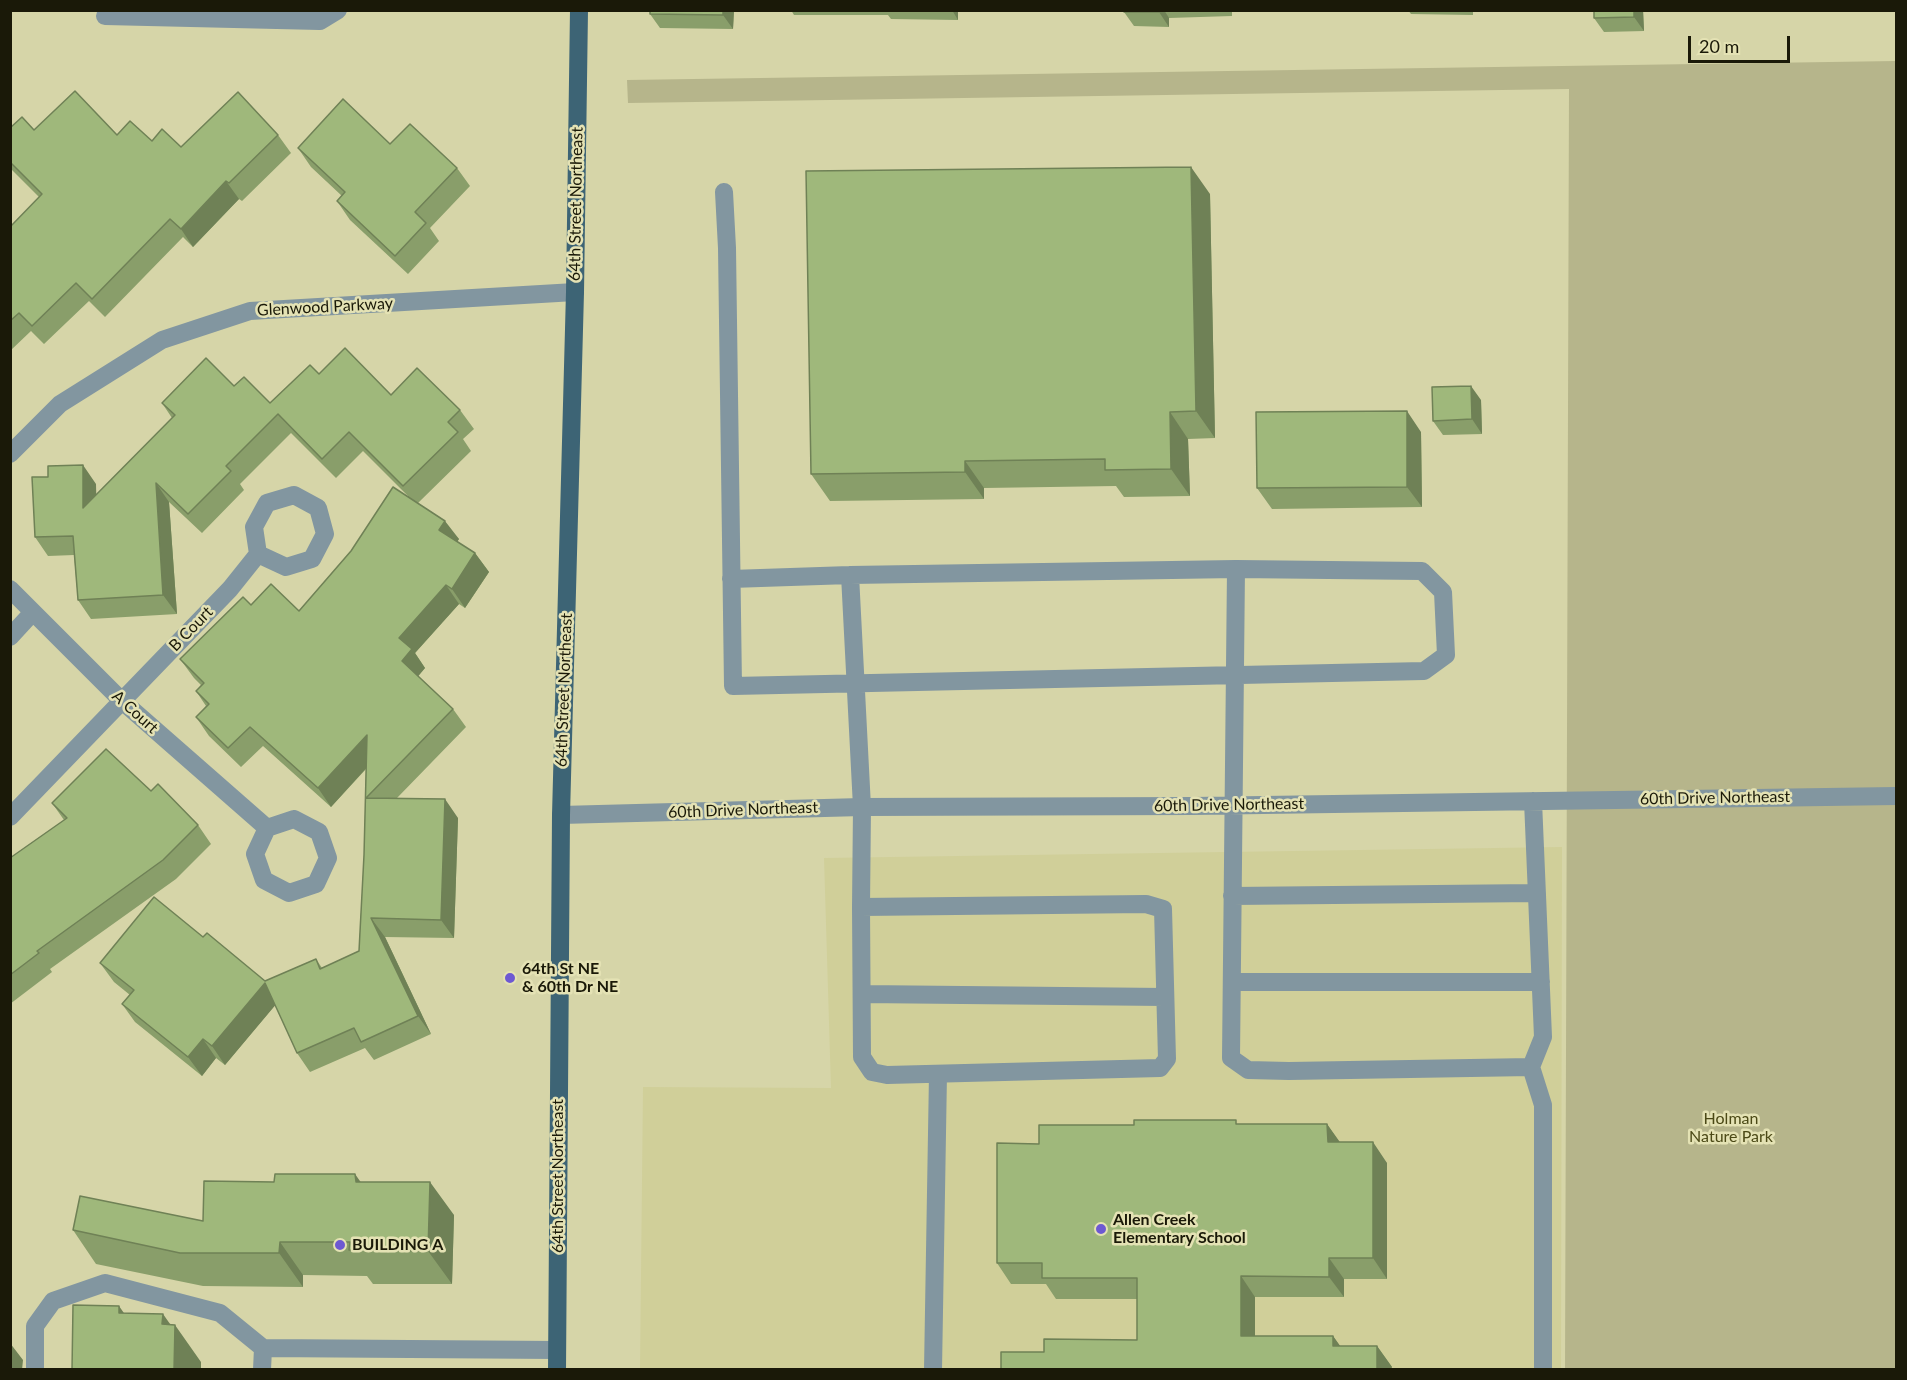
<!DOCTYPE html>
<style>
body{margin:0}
#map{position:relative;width:1907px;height:1380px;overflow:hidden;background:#d6d5a8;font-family:Lato,sans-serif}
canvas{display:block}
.frame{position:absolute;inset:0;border:12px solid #1a1908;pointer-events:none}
.scale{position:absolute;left:1688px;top:36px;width:102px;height:27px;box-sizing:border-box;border:3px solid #1a1908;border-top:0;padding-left:8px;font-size:18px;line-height:21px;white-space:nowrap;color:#1a1908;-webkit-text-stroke:4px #e4e2b4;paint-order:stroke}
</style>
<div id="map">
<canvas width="1907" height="1380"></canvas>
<div class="frame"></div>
<div class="scale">20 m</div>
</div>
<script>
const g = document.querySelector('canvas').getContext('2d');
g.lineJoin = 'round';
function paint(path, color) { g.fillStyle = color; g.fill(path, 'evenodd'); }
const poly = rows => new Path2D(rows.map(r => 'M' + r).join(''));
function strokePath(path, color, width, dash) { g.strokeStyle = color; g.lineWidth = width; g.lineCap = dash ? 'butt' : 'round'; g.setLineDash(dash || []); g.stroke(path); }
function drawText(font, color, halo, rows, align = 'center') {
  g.font = font + ' Lato,sans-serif'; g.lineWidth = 5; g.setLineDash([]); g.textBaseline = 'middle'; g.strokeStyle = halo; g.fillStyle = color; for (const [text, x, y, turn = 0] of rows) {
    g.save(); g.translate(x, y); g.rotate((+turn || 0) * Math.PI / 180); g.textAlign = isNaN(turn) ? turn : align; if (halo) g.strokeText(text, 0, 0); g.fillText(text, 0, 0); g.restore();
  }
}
const built = poly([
 [1562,847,1561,1369,640,1370,643,1087,831,1088,824,858]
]);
const green = poly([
 [1896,61,1896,1369,1565,1369,1569,89,628,103,627,80]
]);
const minor = poly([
 [105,16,320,21,338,10],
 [724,192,727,248,733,686,1424,671,1446,655,1443,592,1422,571,1236,569],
 [10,454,60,404,162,340,250,311,575,292],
 [731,579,850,575],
 [10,589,121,700,267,828],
 [10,637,33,612],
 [561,815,862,807,1193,806,1896,796],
 [10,817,230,589,258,554,254,527,267,503,294,495,318,508,325,534,312,559,286,567,258,554],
 [294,819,319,832,328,858,316,884,289,893,264,880,255,854,267,828,294,819],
 [1232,896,1537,893],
 [861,907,1146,904,1163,909,1167,1059,1160,1068,887,1075,872,1072,862,1057,861,907,862,807,850,575,1236,569,1231,1058,1248,1070,1289,1071,1531,1067,1543,1037,1533,801],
 [1232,982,1541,982],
 [862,994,1165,997],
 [1531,1067,1543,1105,1543,1370],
 [35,1370,35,1326,53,1301,105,1283,220,1313,263,1348,557,1350],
 [262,1370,263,1348],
 [933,1370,938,1074]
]);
const major = poly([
 [557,1370,561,815,575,292,579,10]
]);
const wall = poly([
 [734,10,733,29,660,28,650,14],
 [791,10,958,10,958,20,891,19,888,15,794,15],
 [1124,10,1232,10,1232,16,1169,18,1169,27,1134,26,1124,12],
 [1408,10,1473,10,1473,15,1411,14],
 [1594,10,1643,10,1644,31,1604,32,1594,18],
 [10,128,117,135,181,147,278,135,291,153,242,201,239,199,193,247,183,237,105,317,89,301,44,344,31,331,10,351,10,227,39,197,10,168],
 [390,144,457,168,470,186,430,228,439,241,408,274,350,220,337,201,342,196,311,167,298,148],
 [1210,194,1215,438,1188,439,1190,496,1124,497,1116,486,984,488,984,499,830,501,811,474],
 [319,374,391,395,460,410,474,429,463,439,471,451,418,503,459,539,457,542,475,553,489,572,465,608,459,604,415,653,425,668,418,676,453,709,466,727,397,798,458,818,454,938,385,937,431,1034,374,1060,365,1048,310,1072,297,1053,275,1005,225,1065,216,1058,202,1076,135,1022,122,1004,130,995,114,982,100,963,203,937,265,981,316,959,322,968,359,951,364,855,366,769,331,807,263,746,241,767,209,736,196,717,206,706,196,691,201,685,194,678,180,659,251,605,299,611,408,496,363,451,336,478,291,433,240,484,244,490,202,533,169,502,177,614,91,619,78,600,74,555,48,556,35,537,96,484,96,495,172,418,162,403,234,386,270,403],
 [1481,400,1482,434,1443,435,1433,421],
 [1421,432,1422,507,1272,509,1257,488],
 [151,791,198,825,211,844,176,879,50,969,52,972,10,1004,10,858,64,820,52,803],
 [1239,1124,1327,1124,1339,1142,1387,1163,1387,1279,1344,1279,1344,1297,1255,1297,1255,1336,1333,1336,1340,1346,1377,1346,1392,1367,1044,1352,1137,1340,1137,1299,1056,1299,1046,1284,1011,1284,997,1263,1039,1144,1134,1125],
 [274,1182,360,1182,454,1215,452,1284,373,1284,367,1276,303,1275,303,1287,203,1286,96,1264,73,1230,203,1221]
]);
const shadedWall = poly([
 [723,10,734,10,733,29,723,15],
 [952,10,958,10,958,20],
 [1159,10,1164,10,1169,18,1169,27,1159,12],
 [1634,10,1643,10,1644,31,1634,17],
 [1191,167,1210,194,1215,438,1196,411],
 [226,181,239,199,193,247,181,229],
 [1471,386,1481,400,1482,434,1472,419],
 [1407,411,1421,432,1422,507,1407,487],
 [1170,412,1188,439,1190,496,1171,469],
 [965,461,984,488,984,499,965,472],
 [83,465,96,484,97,527,83,508],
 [156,483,169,502,177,614,163,595],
 [445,521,459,539,452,549,439,530],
 [475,553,489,572,465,608,452,589],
 [446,585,459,604,415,653,425,668,415,680,402,661,399,638],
 [367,735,380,753,331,807,318,788],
 [445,799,458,818,454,938,441,920],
 [371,918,385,937,431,1034,418,1016],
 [265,983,278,1002,225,1065,212,1046],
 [203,1039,216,1058,202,1076,188,1057],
 [1327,1124,1342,1145,1328,1142],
 [1373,1142,1387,1163,1387,1279,1373,1258],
 [355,1174,379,1208,356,1182],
 [430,1182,454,1215,452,1284,428,1251],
 [280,1242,303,1275,303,1287,279,1253],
 [1329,1258,1344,1279,1344,1297,1329,1277],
 [1241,1276,1255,1297,1255,1357,1241,1336],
 [119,1306,145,1343,119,1313],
 [163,1314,175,1331,175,1325,201,1362,201,1370,174,1370,162,1324],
 [1333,1336,1348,1357,1333,1346],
 [10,1343,23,1360,22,1370,10,1370],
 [1377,1346,1392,1367,1391,1370,1377,1370]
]);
const building = poly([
 [650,10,723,10,723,15,650,14,650,10],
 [1124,10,1159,10,1159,12,1124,12,1124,10],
 [1594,10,1634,10,1634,17,1594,18,1594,10],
 [75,91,117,135,130,121,152,141,162,129,181,147,238,92,278,135,229,183,226,181,181,229,170,219,92,299,76,283,32,326,19,313,10,321,10,227,42,194,10,162,10,128,22,117,34,130,75,91],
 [343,99,390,144,410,124,457,168,415,212,426,223,395,256,337,201,345,192,298,148,343,99],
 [1191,167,1196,411,1170,412,1171,469,1105,470,1105,459,965,461,965,472,811,474,806,171,1191,167],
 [345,348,391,395,417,368,460,410,448,422,458,432,403,486,349,432,322,459,278,414,226,466,231,471,188,514,156,483,163,595,78,600,73,536,35,537,32,477,48,477,48,466,83,465,83,508,175,415,162,403,206,358,234,386,244,377,270,403,310,365,319,374,345,348],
 [1471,386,1472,419,1433,421,1432,387,1471,386],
 [1407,411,1407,487,1257,488,1256,412,1407,411],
 [393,487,445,521,439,530,475,553,452,589,446,585,399,638,412,649,402,661,453,709,366,798,445,799,441,920,371,918,418,1016,361,1042,354,1028,297,1053,265,983,212,1046,203,1039,188,1057,122,1004,134,990,100,963,154,897,203,937,207,933,265,981,316,959,320,969,359,951,364,855,367,735,318,788,250,727,228,748,196,717,209,704,196,691,204,683,180,659,243,597,251,605,271,584,299,611,351,551,393,487],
 [106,749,151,791,158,784,198,825,163,860,37,951,39,953,10,975,10,858,67,818,52,803,106,749],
 [1134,1120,1236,1120,1236,1124,1327,1124,1328,1142,1373,1142,1373,1258,1329,1258,1329,1277,1241,1276,1241,1336,1333,1336,1333,1346,1377,1346,1377,1370,1001,1370,1001,1352,1044,1352,1044,1339,1137,1340,1137,1278,1042,1278,1042,1263,997,1263,997,1143,1039,1144,1039,1125,1134,1125,1134,1120],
 [275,1174,355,1174,356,1182,430,1182,428,1251,349,1250,350,1242,280,1242,279,1253,180,1253,73,1230,80,1196,203,1221,204,1181,274,1182,275,1174],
 [73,1305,119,1306,119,1313,163,1314,162,1324,175,1325,174,1370,72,1370,73,1305]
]);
const markers = [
 [510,978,6,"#6d59d2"],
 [1101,1229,6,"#6d59d2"],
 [340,1245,6,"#6d59d2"]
];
const streetNames = [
 ["64th Street Northeast",576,204,-89],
 ["Glenwood Parkway",325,307,-3],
 ["B Court",191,629,-46],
 ["64th Street Northeast",564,690,-88],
 ["A Court",135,712,42],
 ["60th Drive Northeast",1715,798,-1],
 ["60th Drive Northeast",1229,805,-1],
 ["60th Drive Northeast",743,810,-2],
 ["64th Street Northeast",558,1176,-90]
];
const poiNames = [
 ["64th St NE",522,969],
 ["& 60th Dr NE",522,987],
 ["Allen Creek",1113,1220],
 ["Elementary School",1113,1238],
 ["BUILDING A",352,1245]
];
const parkNames = [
 ["Holman",1731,1119],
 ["Nature Park",1731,1137]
];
paint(built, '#d0cf99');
paint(green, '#b6b58b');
strokePath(minor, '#8296a0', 18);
strokePath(major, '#3d6475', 18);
paint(wall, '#899e6a');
paint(shadedWall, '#6f8156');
paint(building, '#9fb87b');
strokePath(building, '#6f8156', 1.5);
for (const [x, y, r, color] of markers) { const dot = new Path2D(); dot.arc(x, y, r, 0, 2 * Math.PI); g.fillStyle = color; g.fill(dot); strokePath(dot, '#e4e2b4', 2); }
drawText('16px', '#1a1908', '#e4e2b4', streetNames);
drawText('bold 16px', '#1a1908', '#e4e2b4', poiNames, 'left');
drawText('16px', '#4b4916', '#e4e2b4', parkNames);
</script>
